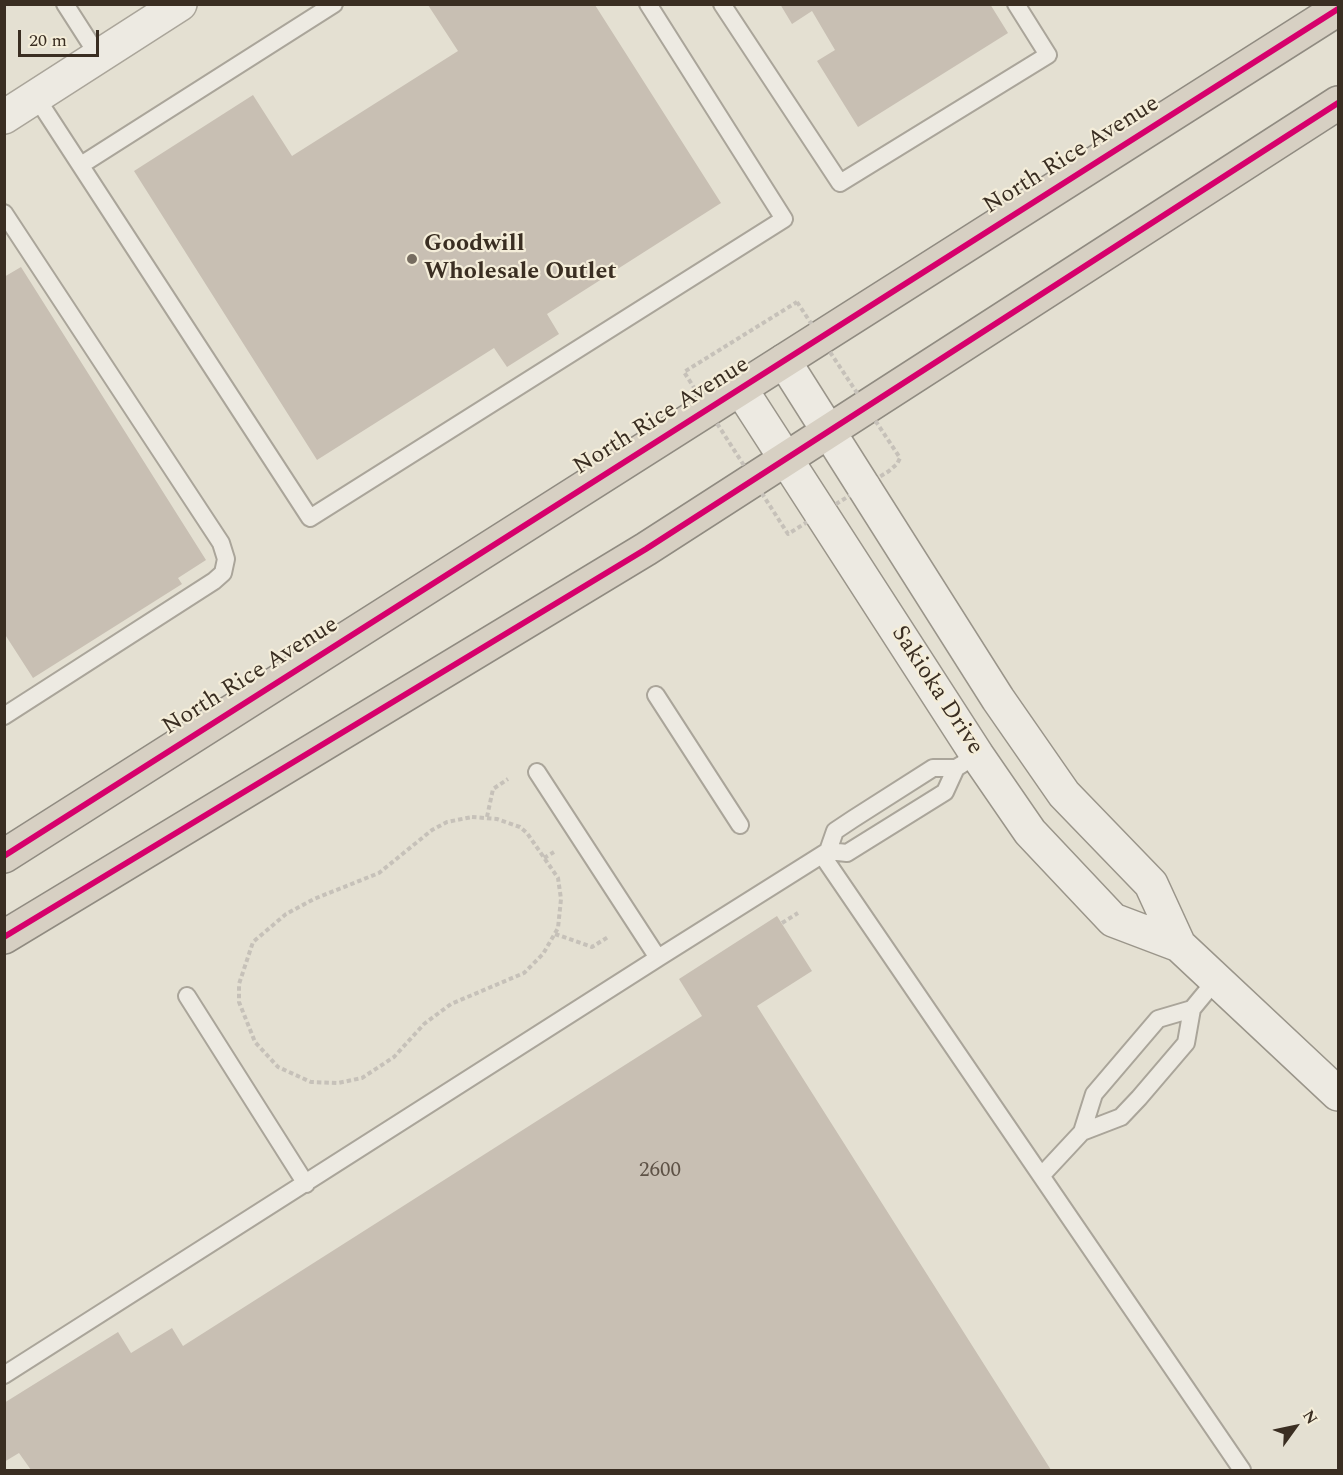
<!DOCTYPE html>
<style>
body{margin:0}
#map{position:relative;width:1343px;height:1475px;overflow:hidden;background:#e4e0d2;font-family:Spectral,serif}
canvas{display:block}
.frame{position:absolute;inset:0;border:6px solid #3a2e22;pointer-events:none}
.north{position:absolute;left:1265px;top:1397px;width:60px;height:60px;-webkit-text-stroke:4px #f4edd9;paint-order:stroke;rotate:57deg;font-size:16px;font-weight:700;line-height:24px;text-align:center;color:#3a2e22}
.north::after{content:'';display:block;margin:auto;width:21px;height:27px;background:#3a2e22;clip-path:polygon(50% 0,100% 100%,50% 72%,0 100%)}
.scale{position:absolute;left:18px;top:30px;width:81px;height:27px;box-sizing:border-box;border:3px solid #3a2e22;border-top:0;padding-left:8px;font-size:18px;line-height:21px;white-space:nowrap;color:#3a2e22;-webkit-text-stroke:4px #f4edd9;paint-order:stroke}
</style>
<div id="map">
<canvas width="1343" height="1475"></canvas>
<div class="frame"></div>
<div class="north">N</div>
<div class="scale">20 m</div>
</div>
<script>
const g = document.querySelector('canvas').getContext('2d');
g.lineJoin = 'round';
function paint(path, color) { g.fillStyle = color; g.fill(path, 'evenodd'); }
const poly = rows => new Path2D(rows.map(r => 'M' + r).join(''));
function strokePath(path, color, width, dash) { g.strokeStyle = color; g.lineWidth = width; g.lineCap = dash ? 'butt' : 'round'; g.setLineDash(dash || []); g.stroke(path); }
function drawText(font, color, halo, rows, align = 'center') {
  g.font = font + ' Spectral,serif'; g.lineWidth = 4.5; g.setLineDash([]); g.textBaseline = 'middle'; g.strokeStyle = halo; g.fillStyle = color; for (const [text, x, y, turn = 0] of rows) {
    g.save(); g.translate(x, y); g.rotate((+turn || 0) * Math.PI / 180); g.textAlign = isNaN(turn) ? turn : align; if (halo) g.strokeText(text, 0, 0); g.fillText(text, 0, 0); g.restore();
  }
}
const building = poly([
 [780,4,990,4,1008,33,858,127,817,61,835,50,812,11,792,24],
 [428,5,595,5,721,203,547,314,559,334,507,367,494,348,317,460,134,171,253,95,292,156,458,51],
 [21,267,206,560,178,578,182,584,33,678,4,633,4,277],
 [777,916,812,971,757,1006,1051,1470,31,1470,19,1453,4,1462,4,1403,118,1332,131,1353,172,1328,183,1346,702,1016,679,979]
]);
const path = poly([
 [797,302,900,458,897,464,889,471,788,534,684,372,797,302],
 [472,817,497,819,520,827,527,833,558,878,561,899,558,928,543,954,524,973,451,1004,424,1024,394,1057,362,1078,338,1083,311,1082,278,1067,255,1042,239,1002,239,984,253,942,286,914,314,899,379,873,432,830,447,822,472,817],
 [487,817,493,789,508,779],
 [544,858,554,852],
 [782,923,798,913],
 [555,934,592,947,608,937]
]);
const lane = poly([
 [65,4,99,57],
 [722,4,840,183,1048,55,1016,4],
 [36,97,310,518,784,219,648,4],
 [81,165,334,4],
 [4,213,221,543,226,559,223,573,214,581,4,716],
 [656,695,740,825],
 [828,851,847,853,945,792,956,768],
 [822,855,1242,1470],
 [658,958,828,851,835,831,853,819,933,768,956,768,977,755],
 [187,996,306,1184],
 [1082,1132,1121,1117,1139,1098,1186,1043,1192,1009],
 [1041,1176,1082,1132,1094,1094,1158,1019,1192,1009,1216,980],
 [4,1375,658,958,537,772]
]);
const street = poly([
 [4,117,180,4]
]);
const secondary = poly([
 [784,361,998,699,1064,794,1151,884,1179,945],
 [740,388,977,755,1030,832,1113,920,1179,945,1338,1094]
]);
const highway = poly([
 [4,856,1338,9],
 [4,937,646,549,1338,103]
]);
const cycleway = poly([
 [4,856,1338,9],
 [4,937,646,549,1338,103]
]);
const markers = [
 [412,259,6,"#766c60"]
];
const numberNames = [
 ["2600",660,1172]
];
const streetNames = [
 ["North Rice Avenue",1072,156,-32],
 ["North Rice Avenue",662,417,-32],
 ["North Rice Avenue",251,677,-32],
 ["Sakioka Drive",936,691,57]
];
const poiNames = [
 ["Goodwill",424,245],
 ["Wholesale Outlet",424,273]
];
paint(building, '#c8bfb3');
strokePath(lane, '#aaa59a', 20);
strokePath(street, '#aaa59a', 36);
strokePath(secondary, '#9a958a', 36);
strokePath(highway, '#908b81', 36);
strokePath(path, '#c6c1b9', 4, [4.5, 3]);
strokePath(lane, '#edeae2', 16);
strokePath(street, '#edeae2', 33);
strokePath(secondary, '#edeae2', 33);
strokePath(highway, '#d7d0c3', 33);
strokePath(cycleway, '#d6006c', 6);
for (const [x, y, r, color] of markers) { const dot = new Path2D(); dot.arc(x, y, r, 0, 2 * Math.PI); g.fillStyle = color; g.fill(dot); strokePath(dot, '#f4edd9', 2); }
drawText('21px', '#5e5246', null, numberNames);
drawText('24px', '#3a2e22', '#f4edd9', streetNames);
drawText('bold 24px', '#3a2e22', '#f4edd9', poiNames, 'left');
</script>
